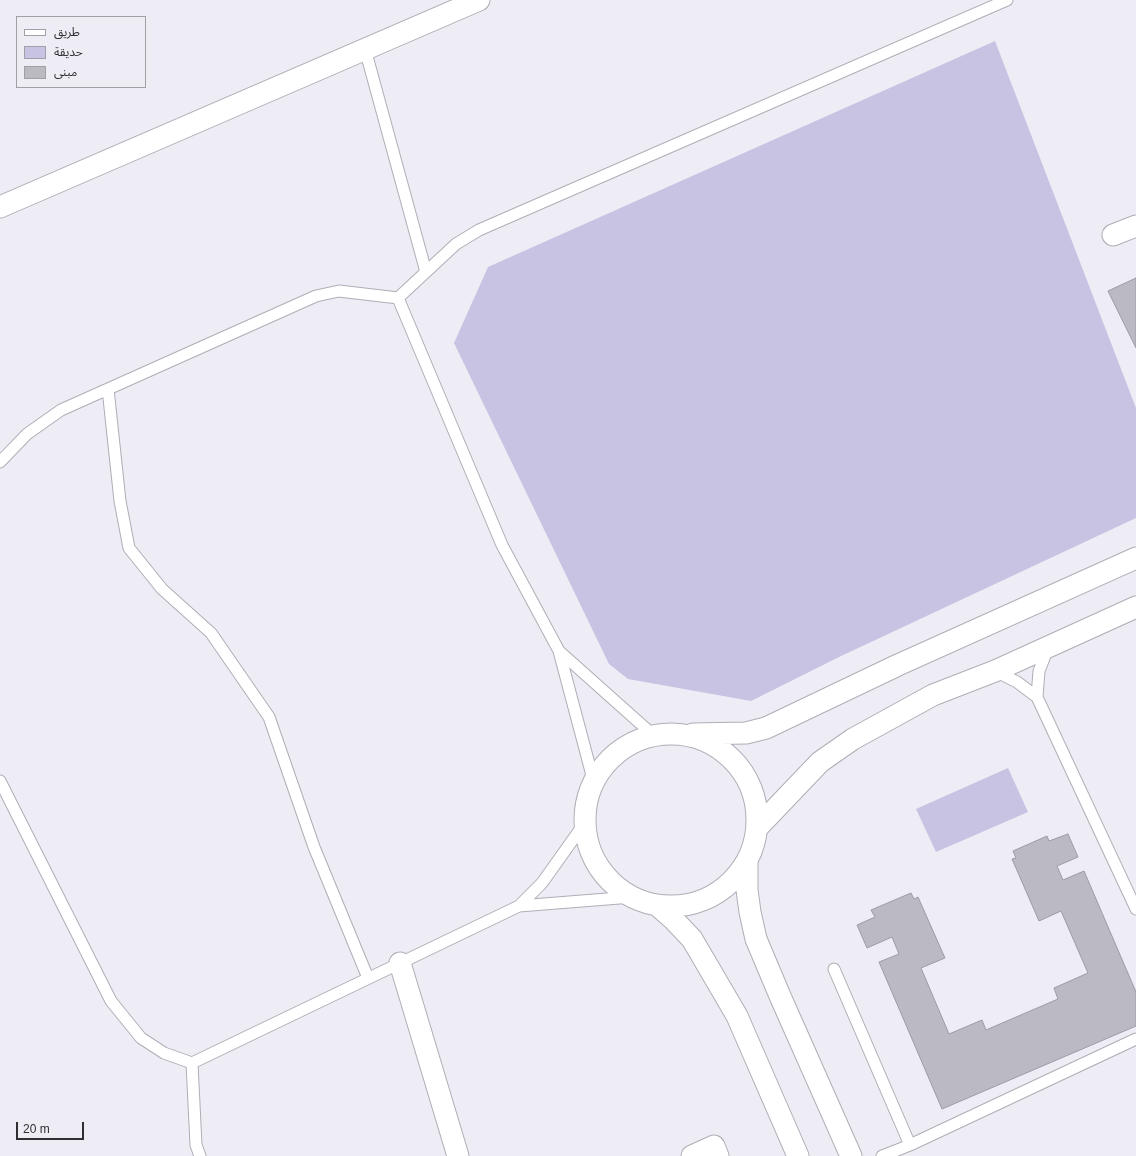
<!DOCTYPE html>
<meta charset="utf-8">
<style>
body{margin:0}
#map{position:relative;width:1136px;height:1156px;overflow:hidden;background:#eeecf5;font-family:Arial,"Noto Sans Arabic",sans-serif}
canvas{display:block}
.legend{position:absolute;left:16px;top:16px;width:130px;height:72px;box-sizing:border-box;background:#eeecf5;border:1px solid #a2a0a7;margin:0;padding:5px 7px;list-style:none;font-size:12px;color:#2f2f32}
.legend li{display:flex;align-items:center;gap:8px;height:20px}
.legend b{width:20px;border:1px solid #a2a0a7}
.scale{position:absolute;left:16px;top:1122px;width:68px;height:18px;box-sizing:border-box;border:2px solid #2f2f32;border-top:0;padding-left:5px;font-size:12px;line-height:14px;white-space:nowrap;color:#2f2f32;-webkit-text-stroke:3px #eeecf5;paint-order:stroke}
</style>
<div id="map">
<canvas width="1136" height="1156"></canvas>
<ul class="legend">
<li><b style="height:5px;background:#fff"></b>طريق</li>
<li><b style="height:11px;background:#c8c3e3"></b>حديقة</li>
<li><b style="height:11px;background:#bbbac3"></b>مبنى</li>
</ul>
<div class="scale">20 m</div>
</div>
<script>
const g = document.querySelector('canvas').getContext('2d');
g.lineJoin = 'round';
function paint(path, color) { g.fillStyle = color; g.fill(path, 'evenodd'); }
const poly = rows => new Path2D(rows.map(r => 'M' + r).join(''));
function strokePath(path, color, width, dash) { g.strokeStyle = color; g.lineWidth = width; g.lineCap = dash ? 'butt' : 'round'; g.setLineDash(dash || []); g.stroke(path); }
const green = poly([
 [995,41,1136,408,1136,518,839,657,751,701,628,679,609,664,454,343,488,267],
 [1008,768,1028,812,936,852,916,809]
]);
const building = poly([
 [1136,278,1136,348,1108,291,1136,278],
 [1068,834,1078,857,1057,866,1063,880,1084,871,1136,992,1136,1026,942,1109,879,962,899,954,892,937,867,948,857,925,875,917,871,910,911,893,914,899,918,897,945,958,921,968,949,1034,982,1020,986,1030,1058,999,1054,988,1088,973,1061,911,1039,921,1012,859,1016,858,1013,851,1047,836,1049,841,1068,834]
]);
const service = poly([
 [365,49,426,272],
 [398,298,456,244,479,230,1007,0],
 [398,298,502,545,559,651,593,779],
 [108,389,120,501,129,548,162,589,211,633,269,717,314,847,368,978],
 [0,462,27,434,61,410,316,296,339,291,398,298],
 [559,651,652,734],
 [995,671,1017,682,1037,697,1136,909],
 [1037,697,1039,671,1048,648],
 [0,781,111,1001,141,1038,164,1053,192,1063,519,906,542,883,584,824],
 [519,906,632,897],
 [834,969,910,1145],
 [192,1063,196,1145,200,1156],
 [882,1156,910,1145,1136,1039]
]);
const minor = poly([
 [0,207,479,0],
 [1113,235,1136,226],
 [693,734,746,733,766,728,898,665,1136,558],
 '585 820a86 86 0 1 1 172 0a86 86 0 1 1-172 0Z',
 [758,827,820,762,853,739,933,695,995,671,1136,607],
 [747,863,747,890,750,912,756,939,780,996,851,1156],
 [657,905,673,919,692,939,737,1016,798,1156],
 [400,963,458,1156],
 [692,1156,714,1146,718,1156]
]);
paint(green, '#c8c3e3');
paint(building, '#bbbac3');
strokePath(building, '#9c9ba3', 1);
strokePath(service, '#afaeb6', 13);
strokePath(minor, '#afaeb6', 23);
strokePath(service, '#fff', 11);
strokePath(minor, '#fff', 21);
</script>
